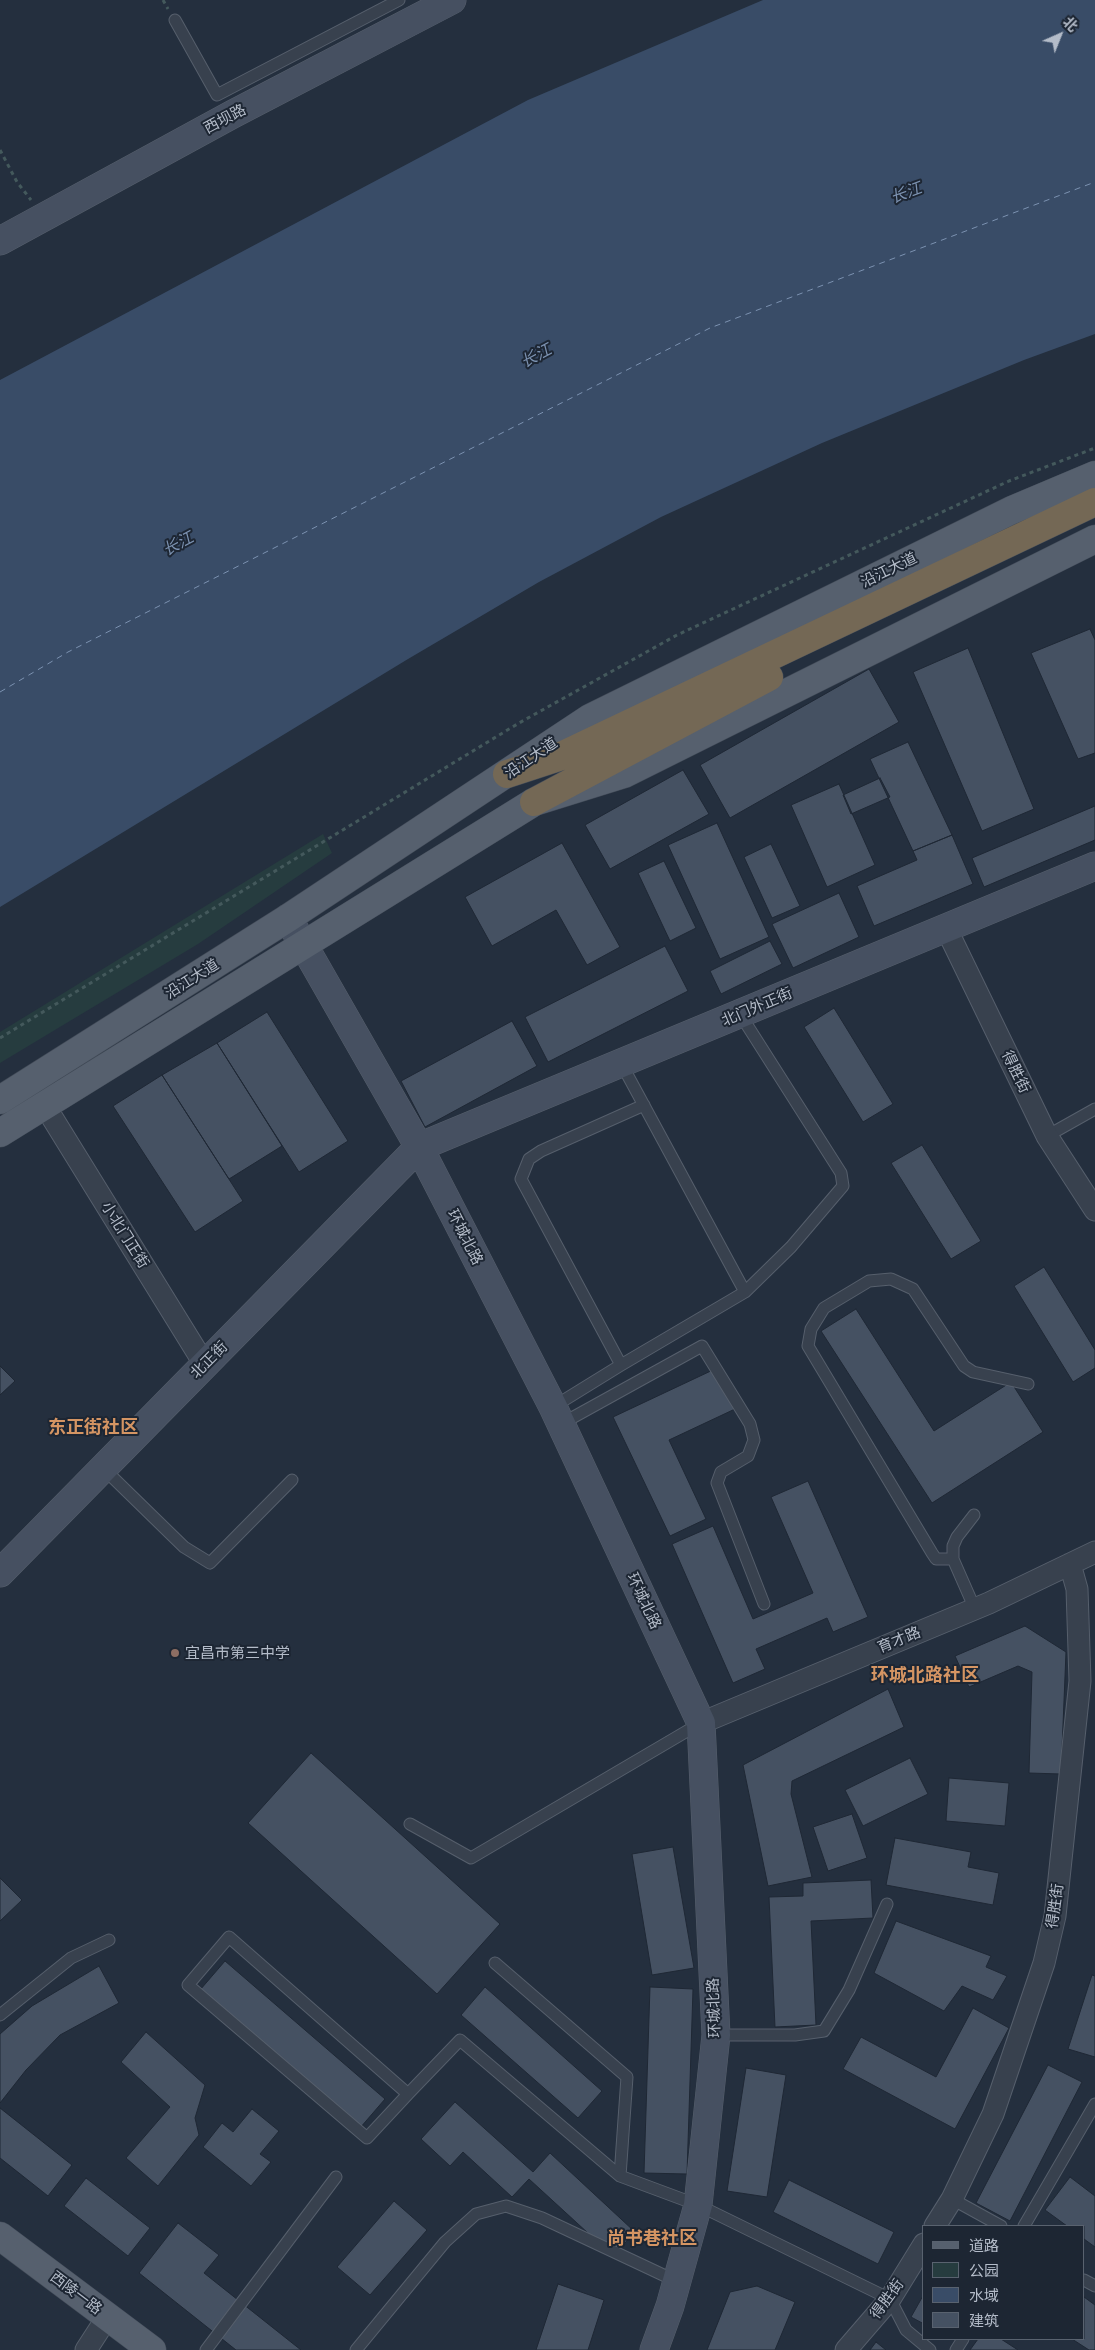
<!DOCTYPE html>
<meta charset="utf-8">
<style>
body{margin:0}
#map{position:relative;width:1095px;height:2350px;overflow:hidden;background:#242f3e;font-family:"Golos Text","Noto Sans SC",sans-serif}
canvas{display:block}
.legend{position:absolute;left:922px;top:2225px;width:162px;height:115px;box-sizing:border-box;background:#1d2633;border:1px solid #59626f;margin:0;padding:6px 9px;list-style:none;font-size:15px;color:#b4bcc9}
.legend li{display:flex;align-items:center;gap:10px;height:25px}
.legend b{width:25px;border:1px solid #59626f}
.north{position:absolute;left:1035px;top:10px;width:50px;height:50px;-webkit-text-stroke:4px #1d2633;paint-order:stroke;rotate:44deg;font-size:14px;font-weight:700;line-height:20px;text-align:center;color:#b4bcc9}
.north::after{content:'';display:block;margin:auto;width:18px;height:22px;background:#b4bcc9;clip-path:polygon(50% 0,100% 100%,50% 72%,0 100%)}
</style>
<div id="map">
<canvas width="1095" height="2350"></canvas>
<ul class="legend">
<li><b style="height:6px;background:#56606e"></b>道路</li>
<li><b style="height:14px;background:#263c3f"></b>公园</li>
<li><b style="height:14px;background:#394c67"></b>水域</li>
<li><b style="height:14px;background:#455162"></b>建筑</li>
</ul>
<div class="north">北</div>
</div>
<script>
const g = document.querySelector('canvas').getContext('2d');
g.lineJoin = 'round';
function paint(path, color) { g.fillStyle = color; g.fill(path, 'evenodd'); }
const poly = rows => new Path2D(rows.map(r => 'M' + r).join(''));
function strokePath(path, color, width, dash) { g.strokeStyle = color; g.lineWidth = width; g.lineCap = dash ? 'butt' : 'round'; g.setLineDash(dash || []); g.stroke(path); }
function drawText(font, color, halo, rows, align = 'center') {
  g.font = font + ' "Golos Text","Noto Sans SC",sans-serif'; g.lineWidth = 4; g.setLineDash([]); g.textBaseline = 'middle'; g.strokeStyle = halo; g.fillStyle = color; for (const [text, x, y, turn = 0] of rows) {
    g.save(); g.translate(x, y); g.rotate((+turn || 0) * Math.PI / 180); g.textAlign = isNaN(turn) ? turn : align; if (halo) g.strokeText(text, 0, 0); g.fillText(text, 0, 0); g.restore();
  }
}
const green = poly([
 [323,834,332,853,198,944,0,1063,0,1032]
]);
const water = poly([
 [763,0,1095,0,1095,334,1024,360,822,443,661,517,539,582,408,659,0,907,0,380,528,100]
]);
const ferry = poly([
 [0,692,68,652,710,328,1095,182]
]);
const building = poly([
 [1090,629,1095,640,1095,753,1078,759,1031,653,1090,629],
 [968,648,1034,809,982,831,913,672,968,648],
 [869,669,899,722,730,818,700,765,869,669],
 [908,742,952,835,913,851,870,759,908,742],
 [683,770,709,814,610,869,585,825,683,770],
 [880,778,890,797,851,814,843,795,880,778],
 [839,784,875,865,827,887,791,805,839,784],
 [1095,806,1095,840,984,887,972,858,1095,806],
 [717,823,769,937,720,959,668,845,717,823],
 [952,835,973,884,874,926,857,886,917,860,913,851,952,835],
 [562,843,620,947,587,965,556,910,492,946,465,897,562,843],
 [771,844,800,906,772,918,744,857,771,844],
 [664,861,696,928,670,941,638,873,664,861],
 [839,893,859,937,793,968,772,924,839,893],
 [770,941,782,964,721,994,710,971,770,941],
 [665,946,688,991,548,1062,525,1017,665,946],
 [834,1008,893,1104,863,1122,804,1027,834,1008],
 [267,1012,348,1141,299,1172,217,1043,267,1012],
 [512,1021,537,1066,425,1127,401,1081,512,1021],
 [217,1043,282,1146,229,1179,162,1075,217,1043],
 [162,1075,243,1201,195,1232,113,1106,162,1075],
 [922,1145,981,1241,951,1259,891,1163,922,1145],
 [1044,1267,1095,1350,1095,1368,1073,1382,1014,1286,1044,1267],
 [856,1309,934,1431,1011,1382,1043,1432,932,1503,821,1331,856,1309],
 [0,1366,15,1381,0,1395,0,1366],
 [715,1369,735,1409,669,1440,706,1519,670,1536,613,1417,715,1369],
 [808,1481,868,1617,833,1632,827,1618,756,1649,765,1669,733,1683,672,1544,713,1526,753,1619,813,1593,771,1497,808,1481],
 [1025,1626,1066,1652,1061,1774,1029,1773,1032,1672,1018,1666,969,1687,955,1656,1025,1626],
 [888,1689,904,1727,792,1781,791,1794,812,1877,768,1886,743,1765,888,1689],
 [311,1753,500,1924,437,1994,248,1823,311,1753],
 [910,1758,928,1794,863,1826,845,1790,910,1758],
 [949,1778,1009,1783,1005,1826,946,1821,949,1778],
 [852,1814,867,1858,828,1871,813,1827,852,1814],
 [895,1838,971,1852,968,1867,999,1873,993,1905,886,1885,895,1838],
 [673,1847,694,1968,652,1975,632,1854,673,1847],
 [0,1878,22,1900,0,1921,0,1878],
 [871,1880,873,1918,811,1921,816,2025,775,2027,769,1897,803,1896,803,1883,871,1880],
 [896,1921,991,1956,986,1967,1007,1976,993,2000,962,1986,944,2011,874,1973,896,1921],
 [225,1961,385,2099,360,2128,200,1990,225,1961],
 [99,1966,119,2003,60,2035,26,2070,0,2103,0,2034,32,2006,99,1966],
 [1092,1975,1095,1976,1095,2057,1068,2049,1092,1975],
 [485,1987,602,2091,578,2118,461,2015,485,1987],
 [650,1987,693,1989,687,2174,644,2173,650,1987],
 [973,2008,1009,2028,955,2129,843,2069,861,2037,936,2077,973,2008],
 [146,2032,205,2085,195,2118,199,2135,158,2186,126,2158,170,2107,121,2062,146,2032],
 [1048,2065,1082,2082,1010,2221,976,2203,1048,2065],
 [746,2068,786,2075,767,2197,727,2191,746,2068],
 [455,2102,533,2172,550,2153,635,2232,613,2256,529,2179,512,2197,463,2152,450,2166,421,2139,455,2102],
 [0,2108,72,2165,48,2196,0,2158,0,2108],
 [252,2109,279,2131,260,2154,271,2162,251,2186,203,2147,222,2123,233,2132,252,2109],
 [1070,2177,1095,2196,1095,2247,1084,2239,1084,2226,1067,2226,1045,2210,1070,2177],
 [86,2178,150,2228,128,2256,64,2206,86,2178],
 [789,2180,894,2232,878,2264,773,2212,789,2180],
 [394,2201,427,2230,370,2295,337,2267,394,2201],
 [178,2223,219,2255,204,2273,301,2350,236,2350,139,2273,178,2223],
 [558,2284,604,2300,588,2350,536,2350,558,2284],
 [757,2286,795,2302,775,2350,707,2350,730,2292,757,2286],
 [924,2294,924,2324,911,2317,924,2294],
 [1084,2297,1095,2305,1095,2350,1089,2350,1072,2339,1084,2339,1084,2297],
 [978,2339,1001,2339,1018,2350,970,2350,978,2339],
 [876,2342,886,2350,870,2350,876,2342]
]);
const path = poly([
 [163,0,168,9],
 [0,150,17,182,31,200],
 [0,1038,519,723,677,635,1009,481,1095,448]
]);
const lane = poly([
 [175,20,217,95,399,0],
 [621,1063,745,1292],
 [1047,1136,1095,1109],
 [621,1365,521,1179,529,1159,541,1151,644,1105],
 [553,1407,621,1365,745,1292,791,1247,843,1186,841,1173,740,1014],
 [561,1424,702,1346,750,1424,754,1440,748,1456,721,1472,717,1483,764,1604],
 [103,1468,184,1547,210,1563,292,1480],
 [974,1515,957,1537,953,1546,953,1559,975,1609],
 [953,1559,936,1559,932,1553,808,1346,811,1329,824,1308,869,1281,891,1279,913,1289,964,1366,973,1372,1028,1384],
 [410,1824,471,1858,699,1724],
 [495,1963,627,2077,620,2176],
 [0,2015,71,1958,109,1940],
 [716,2035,795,2035,824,2031,849,1990,887,1904],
 [408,2094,367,2138,188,1985,229,1937,408,2094,460,2040,620,2176,698,2205,890,2299,906,2330,930,2350],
 [952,2199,1001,2226],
 [1024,2226,1095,2104],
 [1084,2280,1095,2286],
 [206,2350,336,2177],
 [356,2350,445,2242,476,2214,506,2206,542,2218,676,2281],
 [956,2350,963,2339]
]);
const street = poly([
 [946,928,1047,1136,1095,1210],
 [45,1106,205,1365],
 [701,1723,989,1603,1095,1552],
 [935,2226,952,2199,993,2114,1044,1963,1055,1916,1080,1681,1077,1589,1070,1564],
 [86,2350,108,2316],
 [846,2350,890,2299,924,2244]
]);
const secondary = poly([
 [0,241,233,114,452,0],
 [288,918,419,1147,553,1407,701,1723,716,2035,698,2205,670,2306,654,2350],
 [0,1573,419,1147,1095,866]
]);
const primary = poly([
 [0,1100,288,918,590,718,1012,510,1095,475],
 [0,1133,534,802,624,774,1095,539],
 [0,2236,152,2350]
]);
const highway = poly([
 [507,774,559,757,1095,502],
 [534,802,769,677]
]);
const markers = [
 [175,1653,5,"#8d6e63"]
];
const streetNames = [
 ["西坝路",225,119,-28],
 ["沿江大道",889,570,-26],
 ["沿江大道",531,758,-34],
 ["沿江大道",192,979,-32],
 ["北门外正街",757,1007,-23],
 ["得胜街",1016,1072,64],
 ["小北门正街",125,1235,58],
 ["环城北路",465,1237,63],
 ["北正街",209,1360,-45],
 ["环城北路",644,1601,65],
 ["育才路",899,1640,-22],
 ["得胜街",1055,1906,-82],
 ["环城北路",714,2008,-92],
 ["西陵一路",76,2293,37],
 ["得胜街",887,2299,-54]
];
const poiNames = [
 ["宜昌市第三中学",185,1653]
];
const waterNames = [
 ["长江",906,193,-20],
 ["长江",536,356,-28],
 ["长江",178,544,-28]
];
const quarterNames = [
 ["东正街社区",93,1427],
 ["环城北路社区",925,1675],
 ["尚书巷社区",652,2238]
];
paint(green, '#263c3f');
paint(water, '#394c67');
strokePath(ferry, '#7c92b1', 1, [6, 5]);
paint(building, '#455162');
strokePath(building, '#1f2835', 1);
strokePath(lane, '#565f6c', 13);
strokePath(street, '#565f6c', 23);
strokePath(secondary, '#565f6c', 29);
strokePath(primary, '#414a57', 29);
strokePath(highway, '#434c59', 29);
strokePath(path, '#44595c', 3, [4, 4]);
strokePath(lane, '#38414e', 11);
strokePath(street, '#38414e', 21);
strokePath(secondary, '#465061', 28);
strokePath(primary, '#56606e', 28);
strokePath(highway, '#746855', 28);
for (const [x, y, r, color] of markers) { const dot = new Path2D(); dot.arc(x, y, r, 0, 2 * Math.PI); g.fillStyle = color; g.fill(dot); strokePath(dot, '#1d2633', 2); }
drawText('15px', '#b4bcc9', '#1d2633', streetNames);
drawText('15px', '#b4bcc9', '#1d2633', poiNames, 'left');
drawText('italic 16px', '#7c92b1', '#1d2633', waterNames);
drawText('bold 18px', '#d59563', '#1d2633', quarterNames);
</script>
